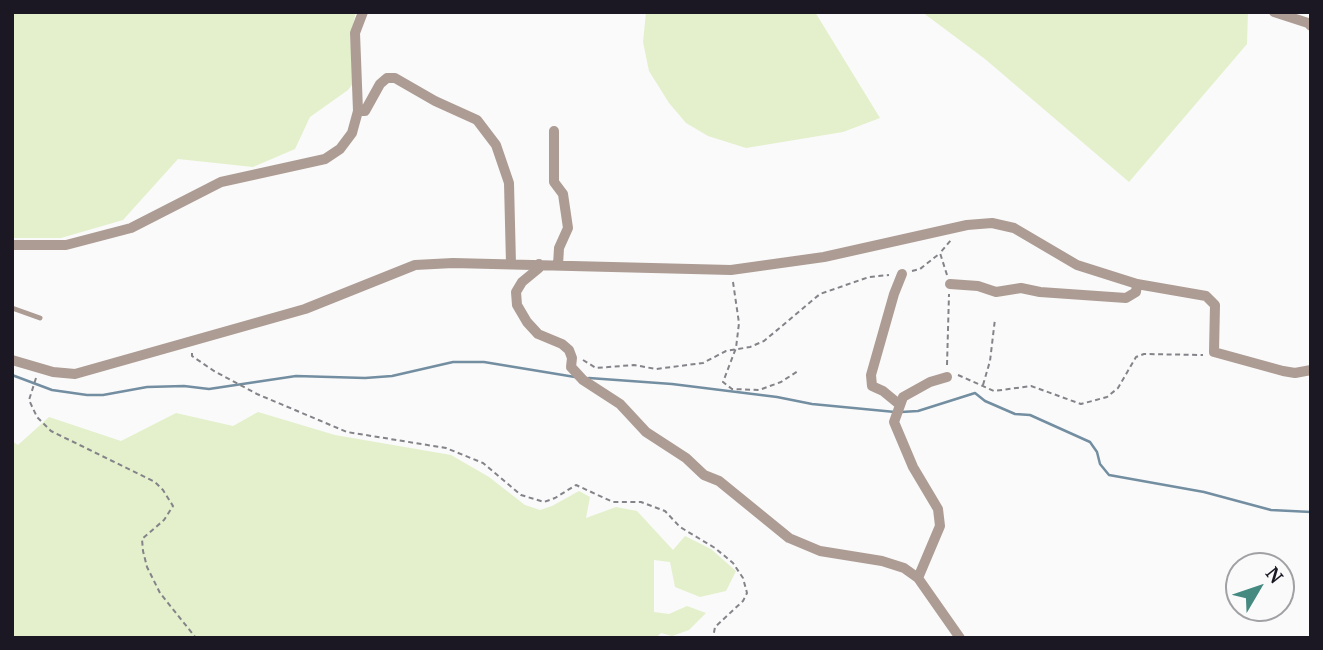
<!DOCTYPE html>
<style>
body{margin:0}
#map{position:relative;width:1323px;height:650px;overflow:hidden;background:#fafafa;font-family:"PT Serif",serif}
canvas{display:block}
.frame{position:absolute;inset:0;border:14px solid #1b1824;pointer-events:none}
.north{position:absolute;left:1225px;top:552px;width:70px;height:70px;box-sizing:border-box;background:#fafafa;border:2px solid #a1a0a4;border-radius:50%;rotate:51deg;font-size:19px;font-weight:700;line-height:28px;text-align:center;color:#1b1824}
.north::after{content:'';display:block;margin:auto;width:24px;height:32px;background:#448a81;clip-path:polygon(50% 0,100% 100%,50% 72%,0 100%)}
</style>
<div id="map">
<canvas width="1323" height="650"></canvas>
<div class="frame"></div>
<div class="north">N</div>
</div>
<script>
const g = document.querySelector('canvas').getContext('2d');
g.lineJoin = 'round';
function paint(path, color) { g.fillStyle = color; g.fill(path, 'evenodd'); }
const poly = rows => new Path2D(rows.map(r => 'M' + r).join(''));
function strokePath(path, color, width, dash) { g.strokeStyle = color; g.lineWidth = width; g.lineCap = dash ? 'butt' : 'round'; g.setLineDash(dash || []); g.stroke(path); }
const green = poly([
 [12,12,356,12,350,37,354,82,348,90,310,117,295,149,253,167,178,159,123,220,61,238,12,238],
 [646,12,815,12,880,118,843,132,746,148,708,136,686,123,669,103,649,71,643,42],
 [922,12,1248,12,1247,44,1129,182,985,59],
 [258,412,335,435,451,455,489,477,525,505,540,510,552,506,579,491,590,497,586,518,616,507,637,511,673,550,685,536,711,549,736,571,726,591,700,597,675,587,670,562,654,560,654,612,669,614,687,606,706,613,689,630,672,636,661,633,656,638,12,638,12,441,18,445,49,417,121,441,176,413,233,426]
]);
const stream = poly([
 [12,375,52,390,87,395,103,395,147,387,184,386,209,389,296,376,365,378,392,376,453,362,484,362,575,377],
 [589,378,672,384,777,397,812,404,895,412],
 [901,412,918,411,975,393,985,401,1015,414,1030,415,1090,442,1097,452,1100,464,1109,475,1204,492,1271,510,1311,512]
]);
const path = poly([
 [912,271,920,269,939,254],
 [947,275,940,253,951,240],
 [733,282,739,323,736,348,723,382,732,389,759,390,781,382,798,371],
 [192,353,192,356,214,371,257,394,347,432,446,448,483,463,521,495,544,502,555,498,576,485,613,502,641,502,665,511,680,527,715,548,733,563,743,578,747,593,743,601,715,627,713,638],
 [583,360,596,368,634,365,656,369,703,363,726,351,750,347,764,341,820,294,869,277,889,275],
 [947,365,949,294],
 [958,375,994,391,1031,386,1081,404,1107,397,1118,388,1136,357,1144,354,1203,355],
 [36,378,29,400,37,417,51,431,155,482,163,490,173,506,164,520,142,539,143,551,147,567,160,593,196,638],
 [983,385,990,361,995,319]
]);
const service = poly([
 [12,308,40,318]
]);
const minor = poly([
 [1274,12,1308,23,1311,26],
 [358,111,365,111,380,84,387,78,395,78,435,101,477,120,496,145,509,183,511,264],
 [554,131,554,182,563,194,568,228,559,248,558,265],
 [12,245,66,245,131,228,221,182,325,159,340,149,352,133,358,111,355,33,363,12],
 [539,264,539,268,522,282,516,292,517,305,527,322,538,334,562,344,569,350,572,358,571,367,583,380,620,404,646,432,686,458,704,475,719,481,789,538,820,551,882,561,904,568,918,578,960,638],
 [950,284,978,286,996,292,1021,288,1040,292,1126,298,1136,292,1137,284],
 [12,360,53,372,75,374,305,309,415,265,453,263,731,270,824,257,967,225,992,223,1014,228,1077,265,1137,284,1206,296,1215,305,1214,352,1283,371,1295,373,1311,370],
 [900,405,883,391,872,386,871,375,894,294,902,274],
 [918,578,940,526,938,509,913,467,894,422,903,397,930,382,947,377]
]);
paint(green, '#e3f0cb');
strokePath(stream, '#738ea1', 2.5);
strokePath(path, '#848389', 2, [5, 3.5]);
strokePath(service, '#ac9c94', 5);
strokePath(minor, '#ac9c94', 10);
</script>
